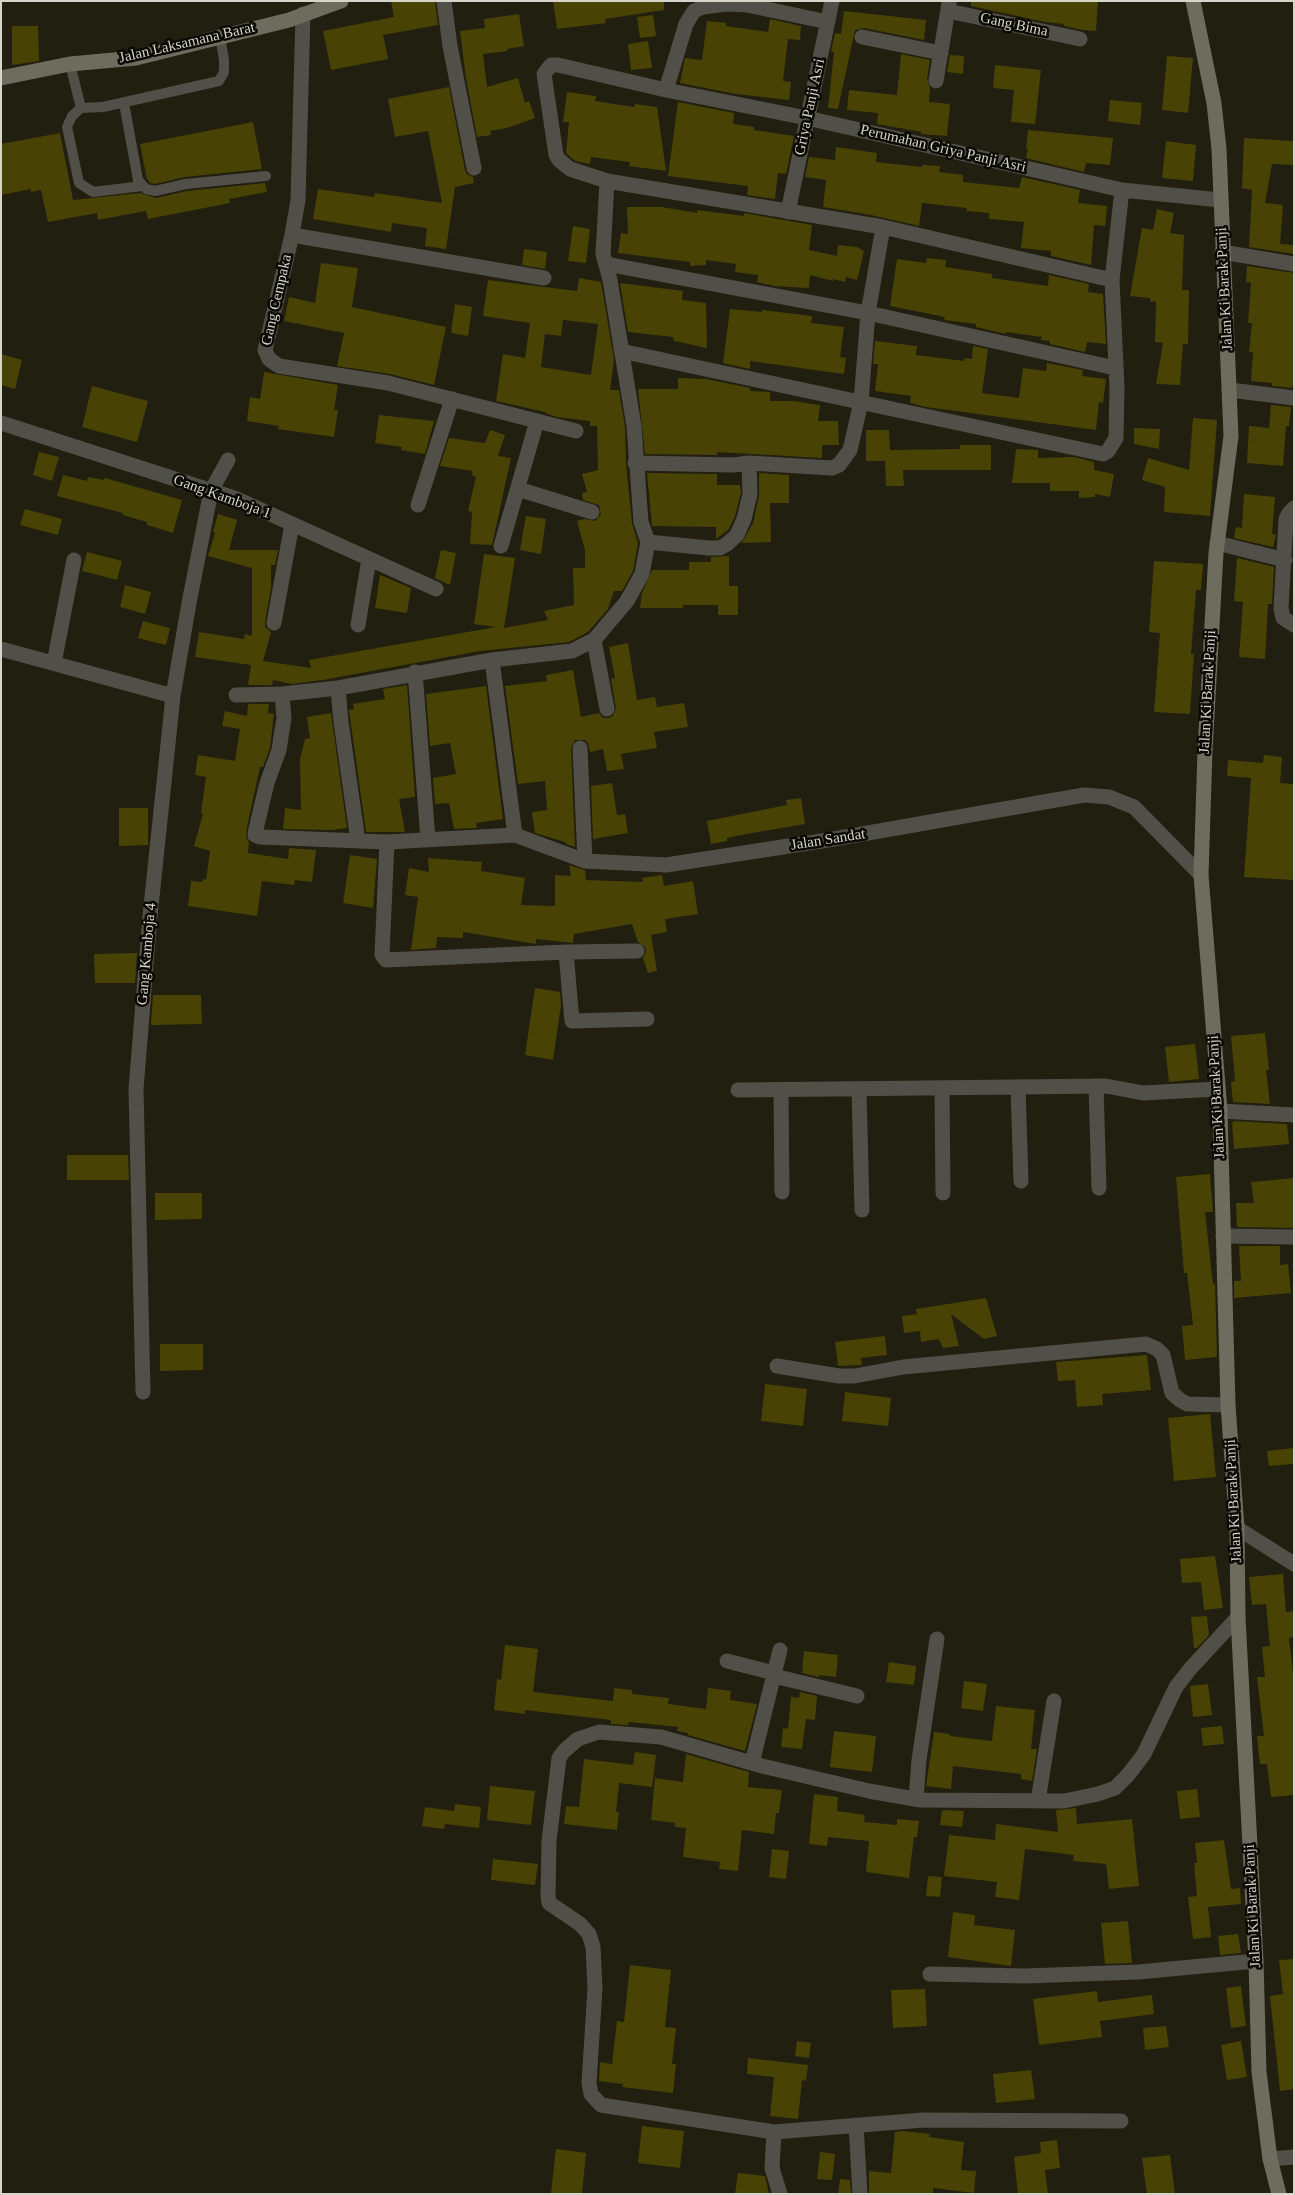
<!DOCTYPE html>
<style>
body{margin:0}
#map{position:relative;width:1295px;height:2195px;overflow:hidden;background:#211f0f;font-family:Georgia,serif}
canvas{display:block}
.frame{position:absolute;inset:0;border:2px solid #d6d5ca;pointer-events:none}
</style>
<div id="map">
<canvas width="1295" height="2195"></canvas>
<div class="frame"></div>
</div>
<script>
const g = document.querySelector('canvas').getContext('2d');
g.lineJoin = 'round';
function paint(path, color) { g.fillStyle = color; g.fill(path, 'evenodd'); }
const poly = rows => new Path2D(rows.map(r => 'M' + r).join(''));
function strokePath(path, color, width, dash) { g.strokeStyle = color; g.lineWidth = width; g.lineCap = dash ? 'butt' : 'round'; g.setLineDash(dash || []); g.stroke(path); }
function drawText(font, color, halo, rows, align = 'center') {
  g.font = font + ' Georgia,serif'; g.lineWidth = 5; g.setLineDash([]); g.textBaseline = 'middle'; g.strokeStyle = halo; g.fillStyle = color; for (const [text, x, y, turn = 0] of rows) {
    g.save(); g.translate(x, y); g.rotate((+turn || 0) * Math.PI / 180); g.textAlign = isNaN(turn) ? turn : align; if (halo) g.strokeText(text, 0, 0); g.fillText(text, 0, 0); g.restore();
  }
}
const building = poly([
 [391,1,435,1,438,25,383,35,388,59,331,70,323,31,394,17],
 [553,1,664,1,664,10,605,19,606,23,557,29],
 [971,1,1098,1,1096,31,1083,30,1064,26,1064,24,1045,22,971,6],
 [844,11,926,20,924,40,864,28,855,30,838,109,828,108,834,52,831,51,835,33,841,34],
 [519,14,524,46,507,49,507,51,483,54,487,87,518,78,525,103,529,101,535,118,507,128,490,131,491,135,477,137,466,78,460,31,485,28,484,19],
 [653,15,656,36,640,38,637,17],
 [770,19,801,26,800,40,788,39,783,81,791,82,789,100,736,94,680,83,685,58,702,60,707,21,726,23,726,26,768,32],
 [12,26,38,26,39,61,12,65],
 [648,41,652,68,631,70,628,44],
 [901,54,930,60,927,79,930,88,929,102,950,104,947,136,921,134,922,132,877,124,878,113,847,110,849,90,897,95],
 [950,55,964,56,963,74,947,72],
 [1167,56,1193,58,1188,113,1162,110],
 [995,65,1041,70,1035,124,1011,122,1014,90,993,88],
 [449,87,465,170,467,174,473,177,474,183,455,187,446,249,425,246,427,228,392,223,391,232,313,219,318,189,374,197,375,193,442,203,428,131,395,137,388,99],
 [567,92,596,96,595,101,634,107,635,104,657,107,666,171,629,166,630,162,591,157,590,164,575,161,566,153,569,122,563,122],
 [1110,100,1142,103,1140,125,1108,121],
 [678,102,734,113,733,124,754,127,754,130,794,136,786,174,778,173,775,199,747,195,748,186,668,176],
 [253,122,262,169,185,177,155,184,150,183,147,179,140,144],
 [1028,130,1113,138,1110,165,1086,163,1084,172,1026,158,1028,149,1026,149],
 [60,133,73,200,140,193,156,198,187,191,265,183,267,192,229,199,230,203,148,219,146,211,98,220,97,213,48,222,41,190,31,192,31,189,1,195,1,144],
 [1244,138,1294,141,1294,165,1272,164,1265,203,1283,205,1280,244,1294,245,1294,254,1249,247,1252,190,1242,188],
 [1166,141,1196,145,1193,181,1162,178],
 [836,147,877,153,876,162,922,167,922,165,940,166,939,172,963,175,963,182,1019,188,1022,177,1080,190,1078,203,1107,206,1105,226,1094,225,1091,265,1051,256,1051,251,1021,248,1024,222,989,219,989,213,966,211,967,208,922,203,919,226,871,215,823,207,826,180,805,177,809,157,835,160],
 [627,207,662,207,697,213,697,210,744,216,744,213,812,225,809,250,837,256,838,245,857,247,864,251,857,280,846,277,845,282,833,279,833,281,810,275,809,288,774,286,757,282,758,275,735,272,736,264,706,260,706,265,690,266,690,262,618,253,621,233,628,234],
 [1157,209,1174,213,1170,233,1184,235,1182,290,1189,290,1188,344,1183,344,1180,385,1156,384,1163,343,1155,342,1156,301,1151,302,1150,298,1130,296,1142,228,1153,230],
 [573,226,590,229,586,263,568,261],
 [524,249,547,252,545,269,522,265],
 [927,258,946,260,945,267,992,274,992,278,1048,286,1049,275,1089,284,1088,292,1103,294,1106,344,1087,342,1085,352,1050,344,1050,341,1041,340,1042,337,1006,332,1006,334,976,327,976,324,944,320,945,317,890,306,897,259,926,263],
 [321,263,358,268,352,307,446,327,434,385,390,374,337,366,344,333,284,321,289,297,315,303],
 [1247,266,1294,273,1294,378,1292,388,1272,386,1272,383,1251,381,1253,352,1249,352,1252,323,1248,323,1251,283,1246,282],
 [579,278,601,282,614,360,610,390,619,390,625,427,626,463,632,523,638,543,633,571,622,591,614,591,608,609,588,632,569,642,480,651,323,680,292,684,273,680,272,685,248,685,251,665,195,657,199,632,244,639,245,634,252,636,252,568,208,556,215,533,213,532,218,514,237,520,229,550,278,550,275,565,271,565,271,588,265,622,265,627,271,632,263,661,311,668,309,660,496,627,474,624,484,554,515,558,504,628,548,620,544,611,574,605,573,568,585,568,585,550,577,521,584,519,595,521,601,514,599,505,583,500,582,493,587,492,582,474,598,470,597,426,590,426,590,421,557,417,545,413,545,412,496,401,503,354,525,358,530,323,483,316,488,280,577,291],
 [563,320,598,324,591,375,541,367,545,334,561,336],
 [620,283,683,291,682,300,706,303,707,348,674,341,673,337,628,332],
 [455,304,472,307,468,336,451,333],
 [730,309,762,312,762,310,812,316,811,323,844,327,840,357,846,358,844,374,750,361,750,369,723,363],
 [875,341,917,346,916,355,964,361,965,358,972,359,973,346,988,349,982,393,1019,398,1023,368,1046,371,1047,363,1083,370,1082,376,1106,379,1103,403,1099,402,1096,430,926,407,910,403,911,396,875,391,878,364,873,364],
 [1,354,22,360,15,389,1,385],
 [264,372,338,385,334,410,338,410,334,437,278,429,279,426,247,421,250,397,260,399],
 [678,378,706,379,750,388,750,391,770,392,770,401,793,401,820,405,818,421,838,421,839,445,822,445,822,458,717,452,717,455,645,454,638,389,678,389],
 [92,386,148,401,137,442,82,427],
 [1271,405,1291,407,1289,426,1286,426,1283,466,1247,463,1249,426,1269,428],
 [379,415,434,421,425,454,401,450,402,447,375,443],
 [1193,418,1217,420,1210,516,1164,512,1165,487,1142,480,1148,458,1189,470],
 [1134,428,1160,429,1159,449,1134,444],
 [490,430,505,435,498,456,511,458,492,545,470,544,472,512,468,511,476,477,472,475,473,471,440,466,449,438,485,443],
 [866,430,889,430,890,450,960,449,960,445,991,445,991,470,903,470,904,486,886,486,885,461,866,461],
 [1016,449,1038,450,1038,458,1074,457,1094,462,1094,470,1114,474,1110,497,1095,494,1095,497,1079,498,1079,491,1050,491,1050,483,1012,483],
 [39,452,59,457,52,481,33,475],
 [647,473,717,474,717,485,740,485,741,493,735,516,729,529,716,539,716,527,652,526],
 [759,473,789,475,789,503,770,503,771,542,742,543,753,523,759,496],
 [63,475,87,481,88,477,104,480,105,478,182,500,173,533,147,525,147,522,123,515,123,513,57,496],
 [1244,494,1275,497,1272,534,1276,535,1273,547,1234,538,1236,527,1242,528],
 [25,509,62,519,58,535,20,525],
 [526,516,546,519,541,554,520,550],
 [441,550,456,553,450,585,435,578],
 [87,552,122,561,117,580,82,571],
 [729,556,729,586,738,586,738,615,718,615,718,605,683,605,683,608,640,608,642,593,652,570,689,570,689,562,711,562,711,557],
 [1237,558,1274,567,1272,604,1268,604,1265,659,1239,657,1243,602,1234,601],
 [1154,561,1203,564,1201,590,1196,590,1191,654,1194,654,1190,714,1154,712,1160,633,1149,632],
 [380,575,411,588,407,613,375,608],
 [125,585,151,592,145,614,120,607],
 [143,621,170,628,166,645,138,638],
 [628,643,637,700,655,697,657,707,684,703,688,727,654,732,657,748,621,754,624,769,607,771,603,749,590,752,588,743,585,740,575,740,571,748,575,847,566,844,565,842,535,833,532,812,547,810,545,781,518,784,505,686,547,681,546,675,573,670,581,717,599,713,603,718,609,718,613,716,616,708,611,679,615,678,609,647],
 [407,685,415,797,399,799,405,832,366,832,349,710,354,709,353,704,385,699,383,689],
 [486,686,503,819,476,823,477,828,454,829,449,803,435,804,433,778,456,774,450,743,430,746,426,694],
 [248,704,269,704,268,713,274,714,270,748,263,767,260,767,247,827,246,837,249,842,248,853,288,859,289,848,316,850,312,882,295,880,294,885,262,881,257,916,188,906,191,881,202,882,203,879,206,880,210,851,194,846,203,814,201,813,206,777,195,775,198,755,235,761,240,729,222,726,225,711,247,716],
 [331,713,347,828,331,830,283,829,285,808,301,810,300,759,305,739,310,738,307,717],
 [1264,755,1282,757,1280,783,1294,784,1294,880,1244,877,1251,778,1227,776,1228,760,1263,763],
 [612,783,617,815,625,814,628,833,593,839,591,786],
 [801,798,805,824,741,835,727,838,727,841,711,844,707,821,787,805,786,800],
 [119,808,148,808,148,845,119,846],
 [350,855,377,859,373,908,343,903],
 [428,858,482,862,481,871,525,878,521,905,555,906,555,875,571,876,569,865,585,870,586,880,643,882,642,878,662,875,664,886,693,881,698,914,665,919,667,932,651,935,657,971,648,973,643,958,646,951,645,947,638,942,632,924,574,934,573,943,536,939,536,944,463,932,463,938,437,937,436,948,411,950,418,897,405,895,409,868,429,872],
 [137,953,135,983,95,983,94,954],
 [535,988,560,992,561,1005,553,1060,525,1055],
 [153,995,201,995,202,1024,151,1025],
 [1265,1033,1269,1070,1266,1070,1270,1104,1233,1102,1231,1082,1235,1081,1231,1036],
 [1195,1044,1199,1079,1169,1082,1165,1047],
 [1235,1121,1287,1124,1289,1144,1234,1149,1232,1123],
 [67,1155,128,1155,129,1180,67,1180],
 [1210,1174,1213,1212,1205,1212,1213,1284,1215,1283,1217,1357,1185,1360,1182,1326,1193,1325,1187,1273,1184,1273,1176,1177],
 [1294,1178,1294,1228,1237,1227,1236,1203,1254,1203,1251,1182],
 [155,1193,202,1193,202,1219,155,1220],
 [1239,1246,1280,1246,1280,1265,1288,1264,1291,1293,1234,1298,1234,1281,1241,1281],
 [986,1298,997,1336,984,1339,951,1314,959,1346,943,1348,939,1339,921,1342,920,1331,904,1333,902,1316,917,1314,916,1309],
 [885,1336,887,1355,861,1358,862,1365,838,1366,835,1342],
 [160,1344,203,1344,203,1370,160,1371],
 [1147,1355,1151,1390,1102,1394,1103,1405,1077,1407,1075,1380,1058,1381,1056,1362],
 [765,1384,807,1389,803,1426,761,1421],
 [845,1392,891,1398,888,1426,842,1421],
 [1210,1414,1216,1477,1174,1481,1168,1418],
 [1294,1448,1294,1464,1269,1466,1267,1451],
 [1215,1556,1223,1608,1204,1610,1201,1582,1182,1583,1180,1559],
 [1283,1574,1286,1612,1294,1611,1294,1637,1289,1638,1294,1681,1294,1795,1271,1797,1267,1764,1260,1764,1257,1736,1264,1736,1257,1677,1265,1677,1262,1647,1270,1646,1266,1604,1252,1605,1249,1577],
 [1207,1616,1209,1635,1197,1648,1194,1648,1191,1617],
 [505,1645,538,1649,533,1692,613,1701,614,1688,632,1690,632,1694,669,1698,668,1704,706,1709,708,1688,731,1691,730,1700,757,1704,745,1751,688,1735,688,1733,677,1731,678,1727,629,1722,628,1725,611,1724,611,1720,525,1710,525,1714,494,1710,497,1679,501,1680],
 [804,1651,838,1655,836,1677,819,1675,819,1677,802,1673],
 [889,1662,916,1666,914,1685,886,1682],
 [964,1681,987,1684,983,1711,961,1708],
 [1208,1684,1212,1715,1193,1717,1190,1686],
 [800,1692,817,1696,815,1720,806,1719,802,1749,781,1747,783,1728,788,1729,791,1697,799,1698],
 [996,1706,1035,1710,1031,1749,1037,1749,1032,1781,1021,1779,1021,1774,953,1766,951,1789,926,1786,934,1732,950,1734,950,1736,992,1741],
 [1222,1726,1224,1744,1203,1746,1201,1728],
 [834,1731,876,1736,872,1772,830,1767],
 [635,1752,656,1755,652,1787,619,1783,616,1812,619,1812,617,1830,564,1824,566,1806,579,1807,584,1759,633,1765],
 [686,1754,749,1772,748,1787,782,1790,779,1813,776,1813,774,1834,742,1830,738,1871,719,1869,720,1862,683,1857,686,1828,675,1827,675,1823,651,1820,655,1778,683,1782],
 [490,1786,535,1791,531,1825,487,1820],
 [1197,1789,1200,1817,1180,1819,1177,1791],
 [814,1794,838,1797,837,1811,865,1815,864,1822,897,1825,897,1819,919,1821,917,1837,914,1837,909,1878,866,1872,869,1841,828,1837,827,1846,809,1844],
 [455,1804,481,1807,479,1828,445,1824,444,1829,422,1826,425,1807,454,1811],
 [1076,1808,1077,1824,1132,1819,1139,1886,1109,1889,1106,1864,1073,1861,1074,1855,1025,1849,1019,1900,995,1897,997,1882,944,1876,949,1835,995,1840,996,1824,1058,1832,1056,1810],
 [942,1810,964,1811,962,1827,940,1825],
 [1224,1840,1231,1889,1240,1888,1241,1904,1208,1907,1211,1937,1193,1939,1188,1897,1197,1896,1194,1863,1197,1863,1195,1843],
 [772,1849,789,1851,786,1879,769,1877],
 [493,1859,538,1864,535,1885,491,1880],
 [928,1876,942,1877,940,1897,926,1896],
 [953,1912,975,1915,974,1925,1015,1930,1011,1966,948,1957],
 [1128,1921,1132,1963,1105,1964,1101,1923],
 [1238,1934,1241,1953,1220,1955,1218,1936],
 [1294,1959,1294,2089,1280,2091,1270,1996,1283,1994,1279,1960],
 [630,1965,671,1970,665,2027,676,2028,672,2064,676,2064,673,2093,622,2087,623,2084,599,2081,600,2062,612,2064,617,2021,624,2022],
 [1241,1986,1246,2026,1231,2028,1226,1988],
 [925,1989,927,2026,893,2028,891,1990],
 [1097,1991,1098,2002,1152,1995,1154,2014,1100,2021,1102,2037,1039,2045,1033,1999],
 [1166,2026,1169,2047,1145,2050,1143,2028],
 [797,2041,811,2043,809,2058,795,2056],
 [1241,2041,1247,2077,1227,2080,1221,2045],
 [748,2058,808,2065,806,2081,802,2080,798,2119,770,2116,774,2077,747,2074],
 [1031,2070,1035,2099,996,2103,993,2074],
 [642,2126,684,2131,680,2168,638,2163],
 [902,2131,930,2134,929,2137,964,2142,961,2170,976,2171,974,2193,933,2188,933,2194,869,2194,869,2171,891,2173,895,2132],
 [1057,2140,1060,2168,1045,2170,1048,2194,1018,2194,1014,2157,1041,2153,1040,2142],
 [556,2149,586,2153,582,2194,551,2193],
 [820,2152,835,2154,832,2180,817,2179],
 [1170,2155,1175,2194,1147,2194,1142,2158],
 [738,2173,765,2176,769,2194,735,2194],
 [840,2179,850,2180,851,2194,838,2194]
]);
const lane = poly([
 [70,64,81,108,103,107,219,81,224,72,224,60,220,36],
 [124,103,138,180,146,189,155,191,186,184,266,176],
 [81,108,72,116,67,127,79,183,93,192,142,186]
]);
const street = poly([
 [444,1,450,46,474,168],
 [948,11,1080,39],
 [303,14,298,200,292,235,265,350,269,359,279,366,388,383,576,431],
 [862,37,941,53],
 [936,81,949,3],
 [666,90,686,24,694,11,703,7,727,4,747,5,828,22],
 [788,212,832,1],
 [292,235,544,278],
 [1222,252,1294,264],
 [606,264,868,313,1115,368],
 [1112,280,883,227,607,181,570,169,559,160,556,155,544,74,551,65,558,65,666,90,807,118,1122,190,1220,200],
 [621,351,1103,454,1108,451,1116,438,1117,388,1112,280,1122,190],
 [1230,390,1294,398],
 [1,423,237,499,436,589],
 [635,463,733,465,749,463,832,468,839,465,850,450,861,402,868,313,883,227],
 [518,489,592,512],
 [418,505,452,399],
 [1294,508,1289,513,1286,519,1281,608,1283,618,1294,625],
 [648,542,709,548,720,548,727,544,737,535,744,519,750,494,749,463],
 [1217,543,1285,560],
 [501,546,537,421],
 [274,623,292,524],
 [358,625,369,559],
 [594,640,607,709],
 [1,649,173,696],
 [492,660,515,835],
 [54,663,74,560],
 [415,672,428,839],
 [338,688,341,722,358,841],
 [282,694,284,718,279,750,267,783,256,829,255,835,260,837,387,842,515,835,585,861,666,865,828,840,1084,795,1109,797,1134,807,1201,875],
 [236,695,282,694,338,688,492,660,572,651,594,640,627,601,642,574,648,542,641,522,634,426,610,280,603,254,607,181],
 [580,748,585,861],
 [387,842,382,955,386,960,566,952,637,951],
 [566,952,572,1021,647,1019],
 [1096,1086,1099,1188],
 [1018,1087,1021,1181],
 [942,1088,943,1193],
 [859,1089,862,1210],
 [738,1090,1106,1086,1143,1093,1218,1089],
 [781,1091,782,1192],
 [1220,1111,1294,1115],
 [1223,1236,1294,1237],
 [777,1366,839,1376,855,1376,903,1367,1146,1344,1157,1349,1163,1355,1172,1393,1180,1400,1187,1404,1228,1405],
 [143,1392,136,1089,150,916,173,696,189,603,211,491,228,460],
 [1237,1528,1294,1564],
 [727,1661,774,1673],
 [774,1676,857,1696],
 [752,1763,780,1650],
 [916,1799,919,1760,937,1639],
 [1038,1801,1054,1701],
 [930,1974,1025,1976,1138,1972,1256,1961],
 [1121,2121,923,2120,774,2132,601,2105,591,2094,589,2083,595,1988,593,1947,589,1934,580,1924,549,1903,548,1896,549,1841,559,1758,564,1751,578,1739,599,1732,661,1737,762,1766,869,1791,920,1800,1064,1801,1098,1794,1115,1788,1128,1775,1144,1754,1176,1687,1190,1669,1238,1617],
 [856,2125,860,2194],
 [774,2132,772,2168,780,2194],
 [1270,2159,1294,2157]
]);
const secondary = poly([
 [1193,1,1214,103,1219,149,1231,436,1216,553,1205,751,1201,875,1220,1111,1228,1405,1237,1528,1238,1617,1256,1961,1259,2072,1270,2159,1279,2194],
 [1,78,70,64,136,58,289,20,341,1]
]);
const streetNames = [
 ["Gang Bima",1014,25,12],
 ["Jalan Laksamana Barat",187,43,-13],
 ["Griya Panji Asri",810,107,-78],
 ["Perumahan Griya Panji Asri",943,149,13],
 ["Jalan Ki Barak Panji",1225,289,-93],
 ["Gang Cempaka",277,300,-77],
 ["Gang Kamboja 1",222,497,20],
 ["Jalan Ki Barak Panji",1208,692,-87],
 ["Jalan Sandat",828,840,-9],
 ["Gang Kamboja 4",147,954,-85],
 ["Jalan Ki Barak Panji",1217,1097,-93],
 ["Jalan Ki Barak Panji",1234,1501,-93],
 ["Jalan Ki Barak Panji",1253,1906,-93]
];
paint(building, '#494205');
strokePath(lane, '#515048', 10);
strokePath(street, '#515048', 15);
strokePath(secondary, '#6d6c5f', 15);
drawText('15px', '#d6d5ca', '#0a0904', streetNames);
</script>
